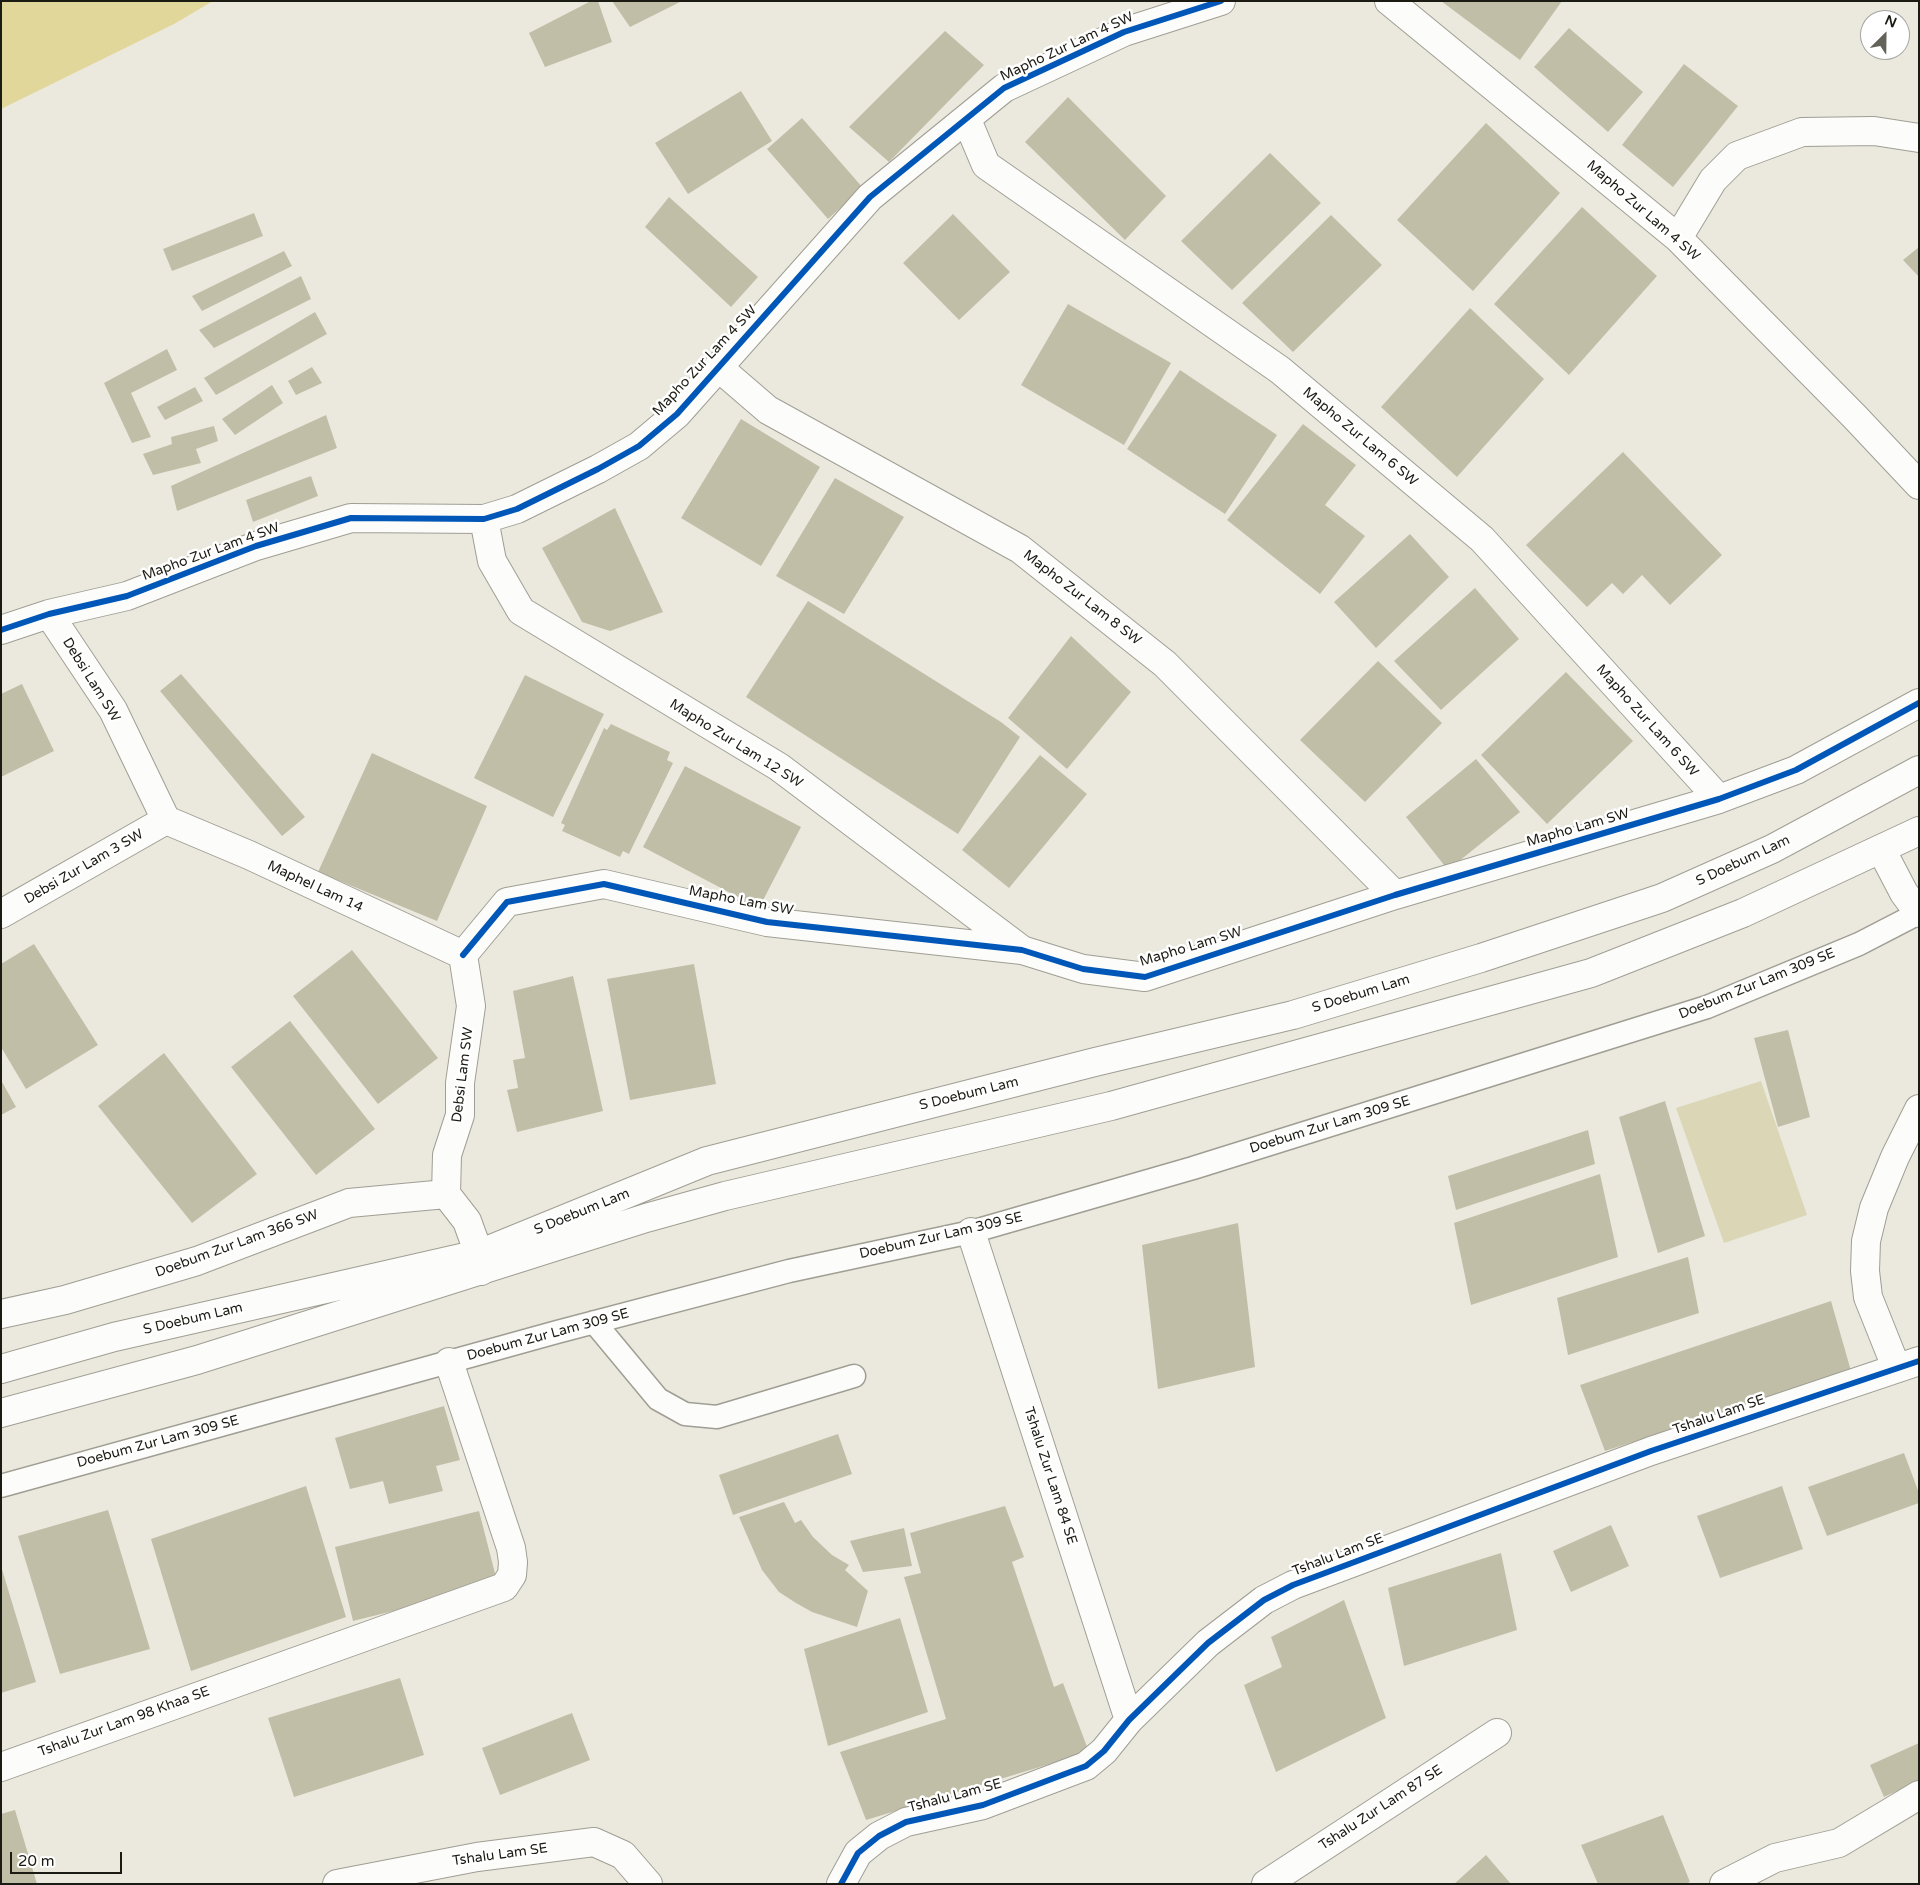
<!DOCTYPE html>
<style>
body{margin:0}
#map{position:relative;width:1920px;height:1885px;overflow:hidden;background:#ebe9dd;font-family:"Varela Round",sans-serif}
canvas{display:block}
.frame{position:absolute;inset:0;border:2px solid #1c1b13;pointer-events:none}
.north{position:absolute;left:1860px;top:10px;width:50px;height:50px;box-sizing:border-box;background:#fff;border:1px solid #a4a4a1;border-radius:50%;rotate:23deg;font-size:14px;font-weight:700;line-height:20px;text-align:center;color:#1c1b13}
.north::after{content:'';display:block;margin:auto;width:18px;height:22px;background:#64635a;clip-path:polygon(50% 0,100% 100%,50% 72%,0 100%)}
.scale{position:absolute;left:10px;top:1852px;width:112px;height:22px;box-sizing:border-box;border:2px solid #1c1b13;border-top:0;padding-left:6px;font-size:15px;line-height:18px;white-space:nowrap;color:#1c1b13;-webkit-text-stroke:4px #fff;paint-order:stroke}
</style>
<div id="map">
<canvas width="1920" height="1885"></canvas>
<div class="frame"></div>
<div class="north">N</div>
<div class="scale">20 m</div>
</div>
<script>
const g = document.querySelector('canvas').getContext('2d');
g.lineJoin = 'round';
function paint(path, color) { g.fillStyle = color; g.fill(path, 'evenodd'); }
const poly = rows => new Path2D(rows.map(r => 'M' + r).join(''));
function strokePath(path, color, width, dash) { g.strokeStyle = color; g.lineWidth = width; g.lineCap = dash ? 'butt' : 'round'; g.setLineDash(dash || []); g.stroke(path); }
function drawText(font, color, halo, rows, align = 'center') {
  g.font = font + ' "Varela Round",sans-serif'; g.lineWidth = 5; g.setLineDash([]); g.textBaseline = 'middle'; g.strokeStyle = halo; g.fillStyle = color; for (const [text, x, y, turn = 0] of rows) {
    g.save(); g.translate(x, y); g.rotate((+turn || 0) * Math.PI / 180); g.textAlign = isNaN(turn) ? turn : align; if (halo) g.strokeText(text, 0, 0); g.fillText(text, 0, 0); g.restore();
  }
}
const green = poly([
 [1761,1081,1807,1215,1724,1243,1676,1108]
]);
const water = poly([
 [1,1,213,1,174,24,1,109]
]);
const building = poly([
 [591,1,598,1,612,42,545,67,529,33],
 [612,1,682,1,630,27],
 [1441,1,1562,1,1520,60],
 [1569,28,1643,92,1608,132,1534,67],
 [945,31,984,65,889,162,849,127],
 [1684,64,1738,106,1673,187,1622,145],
 [741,91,772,141,688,194,655,143],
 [1068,97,1166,196,1125,240,1025,142],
 [802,118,863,188,828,219,767,149],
 [1486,123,1560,193,1473,291,1397,220],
 [1270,153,1321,203,1232,290,1181,241],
 [669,197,758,277,731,307,645,227],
 [1582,207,1657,276,1569,375,1494,304],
 [254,213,263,236,172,271,163,249],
 [953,214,1010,272,959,320,903,263],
 [1331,215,1382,265,1293,352,1242,303],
 [1919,247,1919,277,1903,260],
 [284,251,292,266,202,311,192,296],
 [301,276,311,299,214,348,199,330],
 [1068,304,1171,363,1124,445,1021,385],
 [1470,308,1544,379,1457,477,1381,407],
 [315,312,327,334,216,395,204,378],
 [167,349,177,370,131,393,151,437,132,443,104,383],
 [312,367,322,383,296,395,288,381],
 [1180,370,1277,435,1225,514,1127,449],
 [272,385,283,403,235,435,222,419],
 [195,387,203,401,165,420,157,407],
 [326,415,337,448,177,511,171,486],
 [741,419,820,467,761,566,681,518],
 [1303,424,1356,465,1325,505,1365,536,1320,594,1227,520],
 [214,426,218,441,196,449,201,463,153,475,143,454,172,444,171,437],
 [1623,452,1722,555,1670,605,1642,575,1623,594,1612,583,1587,607,1526,545],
 [311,476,318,496,253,522,246,500],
 [835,478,904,517,844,614,776,576],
 [615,508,663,612,610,631,582,622,542,548],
 [1410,534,1449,577,1376,648,1334,602],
 [1475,588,1519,639,1441,710,1394,661],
 [808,601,1001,722,1020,737,958,834,746,697],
 [1071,636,1131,692,1067,769,1008,718],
 [1378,661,1442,723,1365,802,1300,740],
 [1566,672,1633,741,1547,824,1481,755],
 [181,674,305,817,282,836,160,691],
 [525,675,604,714,553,817,474,778],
 [22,684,54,751,1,777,1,694],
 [611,724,670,752,667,760,673,763,629,854,623,851,620,857,562,831,565,825,561,823,604,728,607,730],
 [372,753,487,806,437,921,318,872],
 [1040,755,1087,794,1009,888,962,850],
 [1476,759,1520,812,1448,870,1406,817],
 [685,766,801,827,759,908,643,847],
 [34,944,98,1045,26,1089,1,1047,1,964],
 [352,950,438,1058,378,1104,293,996],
 [694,964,716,1084,630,1100,607,979],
 [573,976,603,1111,517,1132,507,1090,518,1088,513,1060,525,1058,513,991],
 [290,1021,375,1129,316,1175,231,1067],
 [1788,1030,1810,1117,1778,1127,1754,1038],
 [164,1053,257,1174,192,1223,98,1106],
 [1,1080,16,1107,1,1115],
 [1665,1101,1705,1236,1658,1253,1619,1117],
 [1588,1130,1595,1164,1456,1210,1448,1176],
 [1600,1174,1618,1257,1471,1305,1454,1223],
 [1238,1223,1255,1367,1158,1389,1142,1245],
 [1688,1257,1699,1313,1568,1355,1557,1298],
 [1831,1301,1851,1371,1605,1451,1580,1385],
 [444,1406,460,1460,436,1466,443,1491,389,1504,383,1481,350,1489,335,1438],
 [838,1434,852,1474,733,1515,719,1475],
 [1904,1453,1919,1493,1919,1503,1827,1536,1808,1487],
 [306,1486,346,1617,191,1671,151,1539],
 [1782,1486,1803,1549,1720,1578,1697,1516],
 [784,1502,795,1523,801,1520,813,1537,832,1555,849,1565,845,1570,868,1591,857,1627,812,1612,796,1603,779,1592,762,1570,739,1517],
 [1005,1506,1024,1557,1012,1562,1054,1687,1063,1683,1089,1752,866,1820,840,1752,946,1719,904,1577,921,1573,910,1533],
 [108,1510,150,1649,60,1674,18,1536],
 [479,1511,498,1585,353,1621,335,1547],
 [1611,1525,1629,1566,1571,1592,1553,1551],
 [904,1528,912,1566,863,1572,850,1541],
 [1501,1553,1517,1630,1404,1666,1388,1588],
 [1,1566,36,1682,1,1693],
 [1344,1600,1386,1718,1276,1772,1244,1685,1282,1667,1271,1637],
 [900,1618,928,1712,828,1746,804,1649],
 [400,1678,424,1755,294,1797,268,1718],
 [572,1713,590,1760,500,1795,482,1748],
 [1919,1743,1919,1781,1884,1797,1870,1765],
 [15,1810,37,1884,1,1884,1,1814],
 [1663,1815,1690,1882,1684,1884,1598,1884,1581,1845],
 [1486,1855,1511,1884,1454,1884]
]);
const lane = poly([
 [594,1322,658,1399,685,1414,717,1417,854,1376],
 [1,1486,557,1332,789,1271,971,1232,1193,1168,1707,1007,1859,944,1919,913]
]);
const street = poly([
 [1389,1,1678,238,1855,417,1919,485],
 [967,120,986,165,1280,370,1482,539,1719,799],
 [1678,238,1713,180,1737,156,1802,132,1874,131,1919,138],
 [718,367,768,410,1020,549,1165,664,1395,895],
 [484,519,492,561,521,611,779,767,1022,950],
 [49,614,113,710,166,820],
 [1,630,49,614,127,596,256,546,351,518,484,519,517,509,598,469,639,446,677,414,870,197,1004,88,1124,32,1221,1],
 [166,820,249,855,463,955],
 [1881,849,1904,893,1919,913],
 [1,914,166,820],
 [463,955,507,902,604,884,767,922,1022,950,1083,969,1145,977,1395,895,1719,799,1796,770,1919,703],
 [446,1194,447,1155,460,1115,460,1083,471,1006,463,955],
 [446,1194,467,1221,479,1254,481,1271],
 [971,1232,1129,1720],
 [1,1314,65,1300,197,1261,349,1203,446,1194],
 [1896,1367,1868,1297,1865,1271,1866,1241,1874,1208,1895,1157,1919,1109],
 [1,1767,504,1587,512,1575,513,1562,511,1548,449,1362],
 [337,1884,477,1857,594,1842,623,1855,648,1884],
 [841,1884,858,1853,879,1836,906,1822,983,1805,1086,1766,1104,1751,1129,1720,1208,1643,1264,1600,1293,1585,1651,1451,1919,1361],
 [1266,1884,1497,1733],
 [1724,1884,1775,1858,1839,1843,1919,1795]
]);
const highway = poly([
 [1,1369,114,1337,479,1254,707,1161,1095,1062,1293,1015,1481,958,1662,898,1772,849,1919,770],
 [1,1413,197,1360,646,1218,725,1196,1111,1106,1591,973,1743,913,1919,831]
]);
const cycleway = poly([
 [1,630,49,614,127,596,256,546,351,518,484,519,517,509,598,469,639,446,677,414,870,197,1004,88,1124,32,1221,1],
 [463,955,507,902,604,884,767,922,1022,950,1083,969,1145,977,1395,895,1719,799,1796,770,1919,703],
 [841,1884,858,1853,879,1836,906,1822,983,1805,1086,1766,1104,1751,1129,1720,1208,1643,1264,1600,1293,1585,1651,1451,1919,1361]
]);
const streetNames = [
 ["Mapho Zur Lam 4 SW",1067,47,-25],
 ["Mapho Zur Lam 4 SW",1643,211,41],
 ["Mapho Zur Lam 4 SW",705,361,-47],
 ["Mapho Zur Lam 6 SW",1360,437,40],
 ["Mapho Zur Lam 4 SW",211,552,-20],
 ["Mapho Zur Lam 8 SW",1082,598,38],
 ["Debsi Lam SW",91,680,58],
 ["Mapho Zur Lam 6 SW",1647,721,48],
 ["Mapho Zur Lam 12 SW",736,744,32],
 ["Mapho Lam SW",1578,828,-16],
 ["S Doebum Lam",1743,861,-25],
 ["Debsi Zur Lam 3 SW",84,867,-30],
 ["Maphel Lam 14",315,887,25],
 ["Mapho Lam SW",741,901,11],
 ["Mapho Lam SW",1191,947,-17],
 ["Doebum Zur Lam 309 SE",1757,984,-22],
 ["S Doebum Lam",1361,994,-17],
 ["Debsi Lam SW",463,1075,-83],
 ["S Doebum Lam",969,1094,-14],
 ["Doebum Zur Lam 309 SE",1330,1125,-17],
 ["S Doebum Lam",582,1212,-22],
 ["Doebum Zur Lam 309 SE",941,1236,-13],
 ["Doebum Zur Lam 366 SW",237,1244,-20],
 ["S Doebum Lam",193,1319,-13],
 ["Doebum Zur Lam 309 SE",548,1335,-15],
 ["Tshalu Lam SE",1719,1415,-19],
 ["Doebum Zur Lam 309 SE",158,1442,-15],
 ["Tshalu Zur Lam 84 SE",1050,1476,72],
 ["Tshalu Lam SE",1338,1555,-21],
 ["Tshalu Zur Lam 98 Khaa SE",124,1722,-20],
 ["Tshalu Lam SE",955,1796,-15],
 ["Tshalu Zur Lam 87 SE",1381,1808,-33],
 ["Tshalu Lam SE",500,1855,-8]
];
paint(green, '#dbd6b6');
paint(water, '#e2d79a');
paint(building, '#c1bea8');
strokePath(lane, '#a09e94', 25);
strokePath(street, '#a09e94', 30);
strokePath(highway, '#a09e94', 30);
strokePath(lane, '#fcfcfa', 22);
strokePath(street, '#fcfcfa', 28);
strokePath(highway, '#fcfcfa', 28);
strokePath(cycleway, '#0057b8', 6);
drawText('14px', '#1c1b13', '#fff', streetNames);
</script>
